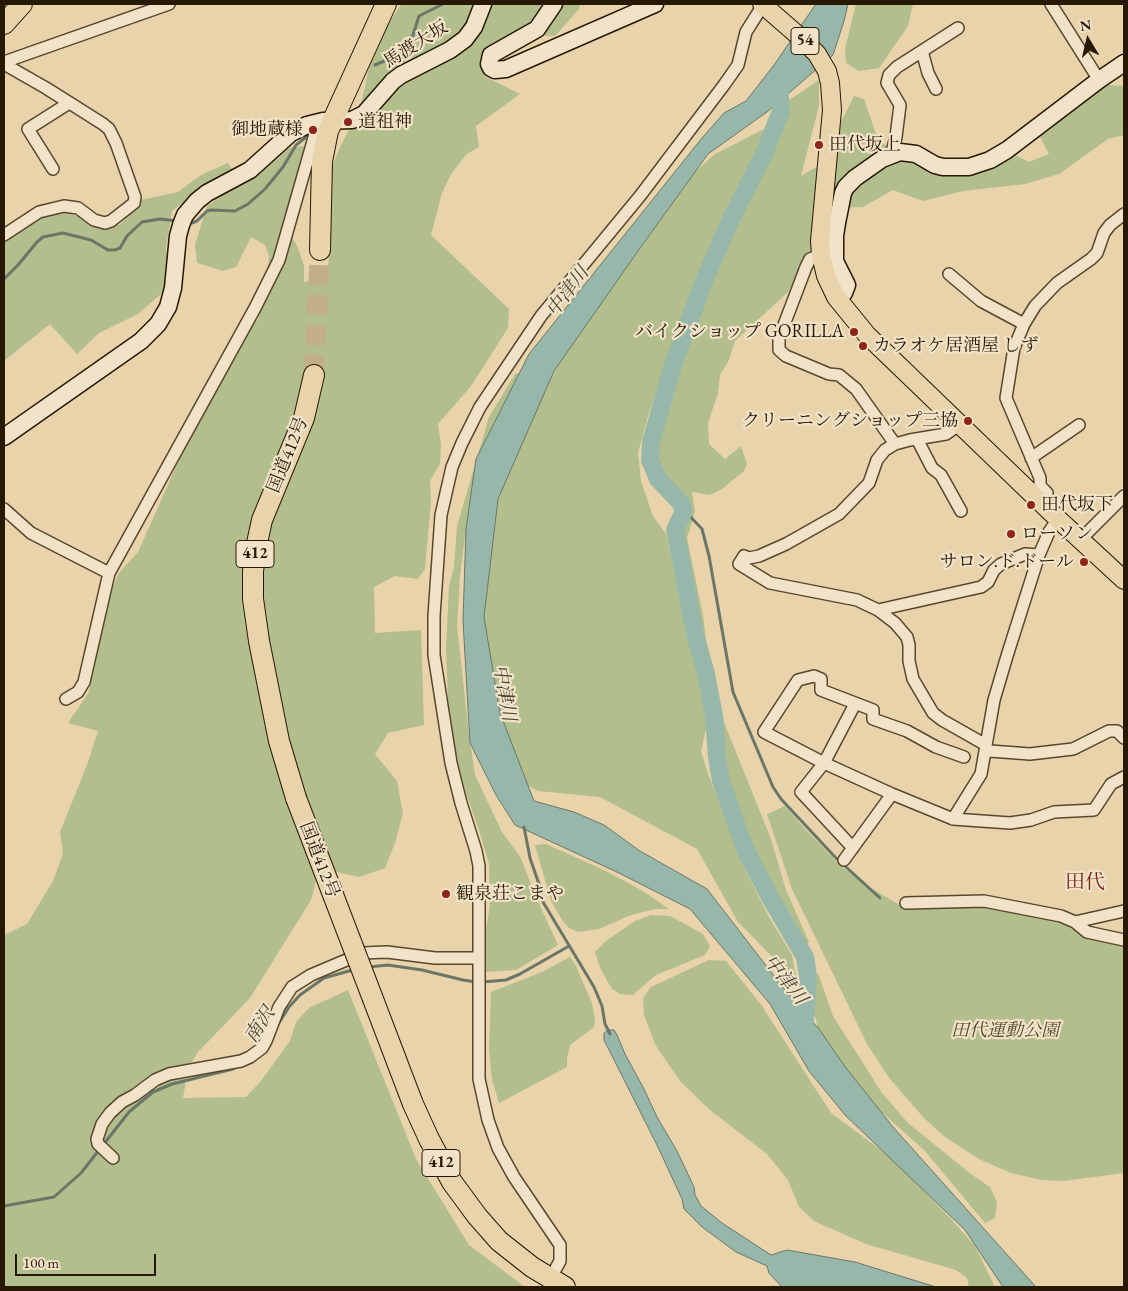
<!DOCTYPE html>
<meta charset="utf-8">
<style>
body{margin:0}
#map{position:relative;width:1128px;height:1291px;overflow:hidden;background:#e9d3aa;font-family:"EB Garamond",serif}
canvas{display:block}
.frame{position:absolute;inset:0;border:5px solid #271804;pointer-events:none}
.north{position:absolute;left:1063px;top:15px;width:50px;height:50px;-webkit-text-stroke:4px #f1e2c8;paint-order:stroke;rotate:351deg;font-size:14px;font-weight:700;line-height:20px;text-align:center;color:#271804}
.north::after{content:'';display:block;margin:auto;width:18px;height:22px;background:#271804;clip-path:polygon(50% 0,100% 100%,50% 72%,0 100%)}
.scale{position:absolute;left:15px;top:1254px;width:141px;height:22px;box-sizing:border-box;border:2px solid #271804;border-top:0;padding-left:6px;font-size:15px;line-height:18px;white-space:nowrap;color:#271804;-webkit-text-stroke:4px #f1e2c8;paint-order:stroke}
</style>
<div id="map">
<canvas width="1128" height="1291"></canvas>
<div class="frame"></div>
<div class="north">N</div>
<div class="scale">100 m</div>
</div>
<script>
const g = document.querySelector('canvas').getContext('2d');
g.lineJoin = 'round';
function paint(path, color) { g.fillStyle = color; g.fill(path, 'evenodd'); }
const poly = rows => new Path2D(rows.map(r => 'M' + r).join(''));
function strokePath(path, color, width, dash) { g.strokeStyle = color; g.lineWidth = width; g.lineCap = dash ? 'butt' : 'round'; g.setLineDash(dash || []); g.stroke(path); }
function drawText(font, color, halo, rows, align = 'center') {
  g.font = font + ' "EB Garamond","Noto Serif JP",serif'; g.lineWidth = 4.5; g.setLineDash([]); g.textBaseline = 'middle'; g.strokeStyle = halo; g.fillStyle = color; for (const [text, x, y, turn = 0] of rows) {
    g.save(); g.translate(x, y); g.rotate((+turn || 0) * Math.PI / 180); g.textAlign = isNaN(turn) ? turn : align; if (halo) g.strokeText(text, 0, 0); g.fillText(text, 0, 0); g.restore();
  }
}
const green = poly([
 [401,4,580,4,579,9,555,36,523,35,483,55,484,76,520,94,476,126,479,147,467,154,451,174,442,193,431,235,509,309,508,328,471,386,438,424,441,445,440,464,430,481,431,502,425,569,418,579,395,576,374,587,375,633,421,630,424,725,388,733,375,754,397,781,403,813,395,843,385,868,359,877,319,868,311,900,250,998,198,1052,188,1068,183,1098,246,1097,261,1081,290,1041,296,1022,309,1008,348,990,416,1159,469,1245,525,1287,4,1287,4,935,27,924,53,881,63,854,60,832,87,765,98,731,68,723,89,692,100,620,118,574,138,552,220,368,232,345,258,320,267,278,269,256,265,245,251,237,236,267,223,271,197,263,195,245,207,206,278,158,289,148,304,146,292,237,297,246,304,265,304,282,322,278,328,267,329,253,326,180,341,145,360,109,370,63,380,38],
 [856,4,913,4,908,26,879,68,859,71,846,63,845,49],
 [819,80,819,106,801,176,833,157,837,130,854,96,864,99,878,140,902,157,934,172,1013,154,1029,162,1049,154,1038,133,1044,127,1108,85,1124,86,1124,135,1108,139,1059,174,1025,184,963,191,923,201,893,190,863,207,832,208,813,249,808,253,789,291,735,341,729,360,720,375,718,393,708,423,709,444,725,459,741,446,747,464,744,471,722,489,710,495,692,492,695,512,687,538,703,615,706,641,701,641,680,540,683,526,690,511,680,493,657,466,659,421,702,295,727,236,765,161,788,101],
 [766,128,757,158,744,185,717,231,696,279,648,416,638,453,641,481,653,516,666,534,695,665,707,725,701,751,708,774,746,871,769,917,792,955,795,972,802,987,738,922,697,849,600,797,538,791,524,783,505,734,491,673,483,612,487,549,506,463,565,352,696,171,715,154],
 [228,163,233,171,207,185,172,211,166,248,170,286,138,314,99,333,77,354,50,324,4,361,4,231,26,214,64,213,120,225,141,200,178,192,201,175],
 [523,372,474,488,467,519,460,576,457,626,469,735,475,775,502,832,521,858,535,895,558,945,516,970,485,972,486,929,490,905,489,864,479,830,466,793,456,753,448,700,446,649,449,586,454,567,457,526,489,417,515,374],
 [715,700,771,839,786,890,809,942,805,947,786,920,774,896,742,825,724,776],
 [785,806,807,831,841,866,869,887,905,908,984,906,1057,919,1081,934,1124,944,1124,1173,1063,1181,1042,1180,1011,1173,979,1159,945,1137,924,1118,890,1079,867,1044,792,889,767,814],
 [546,844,604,870,643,891,669,909,656,909,631,915,599,929,578,932,569,928,562,920,551,901,535,845],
 [651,915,670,916,703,934,710,946,705,955,656,975,633,995,620,994,612,989,600,968,595,952,606,941,635,921],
 [570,957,576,966,592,1003,595,1019,594,1027,570,1045,567,1058,567,1067,499,1103,492,1080,489,1049,491,992,542,972],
 [709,960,726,961,762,1006,831,1113,893,1159,951,1219,975,1246,995,1287,969,1287,967,1278,956,1270,866,1244,814,1221,799,1207,788,1180,767,1154,710,1110,680,1081,656,1046,644,1015,643,998,651,987],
 [818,973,833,1016,882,1093,908,1123,971,1174,990,1187,997,1202,995,1218,985,1223,924,1150,859,1092,819,1038,816,1019,810,1007]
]);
const water = poly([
 [816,4,848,4,844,21,833,55,767,112,708,154,638,251,554,371,498,499,484,617,500,713,534,801,574,812,604,825,640,851,707,889,781,985,819,1029,846,1068,893,1127,1036,1287,1003,1287,965,1230,845,1115,809,1071,770,1004,690,909,619,873,515,825,496,795,470,743,463,621,466,529,476,459,529,354,702,138,724,113,746,101,774,65,816,4],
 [608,1030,614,1030,617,1035,625,1054,644,1089,657,1117,677,1151,694,1187,695,1195,701,1206,722,1223,771,1255,787,1250,855,1262,936,1287,782,1287,769,1273,767,1266,736,1252,702,1227,684,1209,682,1199,657,1145,604,1040,604,1033,608,1030]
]);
const stream = poly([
 [375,65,403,53,413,35,419,16,443,4],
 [186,223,192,223,197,221,207,211,211,210,235,211,248,204,265,189,283,167,296,145,310,134],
 [4,279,18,265,37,242,43,237,63,233,91,240,108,250,115,250,120,248,127,236,142,222,160,219,178,221],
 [682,508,702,529,709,556,733,692,773,787,781,799,835,857,880,898],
 [524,827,530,858,540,887,543,902,594,987,602,1006,605,1024,610,1034],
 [369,967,388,965,422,970,463,980,476,982],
 [482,982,506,980,520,974,569,946],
 [277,1026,289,1007,300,995,324,978,356,969],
 [103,1145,129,1112,153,1092,172,1084,233,1069,239,1066],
 [4,1206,54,1197,81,1173,99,1150]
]);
const river = poly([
 [779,86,781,111,764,154,731,219,704,281,674,362,651,442,650,460,658,479,682,504,683,513,675,530,696,638,706,674,714,716,717,758,721,781,745,849,771,899,805,957,808,976,805,1022,799,1034]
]);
const highwayTunnel = poly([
 [314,375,320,250]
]);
const street = poly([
 [1051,4,1099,80],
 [922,51,928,73,936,89],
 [4,62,169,4],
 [4,64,46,88,103,124,109,129,116,143,135,197,134,203,111,221,105,223,94,220,78,208,64,206,39,212,4,235],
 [894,153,893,148,896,137,900,105,887,83,889,75,897,67,958,28],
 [53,169,28,129,69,103],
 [821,255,810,259,806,267,779,338,779,350,786,356,829,374,839,375,856,389,895,444],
 [949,274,981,301,1024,324],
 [960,424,946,434,910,440,895,444,885,450,877,460,869,483,839,514,786,544,759,556,749,558,744,556,739,564,770,583,857,600,878,610,895,623,907,637,909,645,909,661,913,679,933,713,942,720,986,745],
 [917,439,932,468,941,475,961,511],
 [1031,458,1079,425],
 [1042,503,1047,493,1040,486,1040,478,1006,398,1014,348,1024,324,1035,306,1057,283,1091,259,1097,253,1104,233,1110,225,1124,214],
 [4,509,31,533,109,573],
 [1081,539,1124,496],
 [878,610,981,587,988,582,994,570,1001,564,1025,554,1039,555],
 [66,699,78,692,84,682,109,573,255,308,279,260,315,134,321,121],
 [987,749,990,751,1030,754,1073,749,1109,731,1117,731,1124,738],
 [964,757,936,747,907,731,873,719,873,710,821,690,821,679,814,676,798,680,764,732,824,763,892,794,953,819,1010,823,1031,820,1054,812,1094,810,1111,784,1124,777],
 [953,819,981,774,994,700,1007,656,1039,555,1049,532,1058,519],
 [853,848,801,792,824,763,855,704],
 [844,860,892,794],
 [906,903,984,901,1061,916,1075,922,1087,932,1124,940],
 [1075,922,1124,911],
 [113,1158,98,1144,97,1139,102,1124,110,1113,122,1102,135,1095,155,1080,169,1074,241,1061,250,1057,262,1048,266,1041,279,1007,292,987,311,975,363,953,387,952,435,958,479,958],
 [550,1279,560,1261,560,1245,514,1177,498,1148,488,1120,479,1079,479,866,476,851,461,803,451,763,434,655,434,616,441,515,452,467,462,443,480,407,541,316,640,196,724,85,738,65,746,32,763,5]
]);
const secondary = poly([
 [554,4,537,29,491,55,489,64,491,68,495,70,506,69,655,4],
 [836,297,844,293,847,285,835,261,835,236,837,223,843,193,846,187,855,178,882,159,900,152,916,154,935,165,943,167,969,167,990,160,1007,150,1099,80,1124,63],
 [4,437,141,341,158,324,168,307,173,288,178,236,181,225,185,215,197,201,207,193,250,170,291,133,307,125,323,121,352,120,364,114,393,81,401,75,450,50,465,39,474,27,483,4]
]);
const primary = poly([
 [762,4,801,38,817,54,827,71,830,83,832,110,820,241,821,255,826,276,836,297,867,335,1058,519,1124,580]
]);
const highway = poly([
 [4,24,22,4],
 [320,250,322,161,328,131,386,4],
 [296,798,279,741,259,641,253,599,253,571,257,543,262,520,304,418,314,375],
 [373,999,413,1104,429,1139,452,1182,477,1216,499,1241,532,1267,565,1287]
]);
const highwayBridge = poly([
 [296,798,373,999]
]);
const markers = [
 [348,122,5,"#8f2418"],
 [313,130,5,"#8f2418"],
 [819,145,5,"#8f2418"],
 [854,332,5,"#8f2418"],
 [863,346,5,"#8f2418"],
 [968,421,5,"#8f2418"],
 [1031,505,5,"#8f2418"],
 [1011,534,5,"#8f2418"],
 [1084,562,5,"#8f2418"],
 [446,894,5,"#8f2418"]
];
const shields = [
 [805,41,28],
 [255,554,38],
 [441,1163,38]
];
const shieldNames = [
 ["54",805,41],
 ["412",255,554],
 ["412",441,1163]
];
const streetNames = [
 ["馬渡大坂",416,45,-32],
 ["国道412号",288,455,-68],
 ["国道412号",319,860,69]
];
const poiNames = [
 ["道祖神",358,122],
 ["御地蔵様",303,130,"right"],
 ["田代坂上",829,145],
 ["バイクショップ GORILLA",844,332,"right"],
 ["カラオケ居酒屋 しず",873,346],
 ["クリーニングショップ三協",958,421,"right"],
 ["田代坂下",1041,505],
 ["ローソン",1021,534],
 ["サロン.ド.ドール",1074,562,"right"],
 ["観泉荘こまや",456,894]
];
const parkNames = [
 ["田代運動公園",1005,1031]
];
const waterNames = [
 ["中津川",568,292,-53],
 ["中津川",504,693,80],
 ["中津川",785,980,52],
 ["南沢",260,1025,-56]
];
const quarterNames = [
 ["田代",1085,883]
];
paint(green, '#b2be8c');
paint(water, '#97b7aa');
strokePath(water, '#6a7768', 1);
strokePath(stream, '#6a7768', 3);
strokePath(river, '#97b7aa', 18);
strokePath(highwayTunnel, '#c2ae89', 20, [20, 10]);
strokePath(street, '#58472e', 14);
strokePath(secondary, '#271804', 19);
strokePath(primary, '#271804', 20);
strokePath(highway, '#271804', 22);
strokePath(street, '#f1e2c8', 11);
strokePath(secondary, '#f1e2c8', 16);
strokePath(primary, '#e9d3aa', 18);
strokePath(highway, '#e9d3aa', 20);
strokePath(highwayBridge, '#271804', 22, []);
strokePath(highwayBridge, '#e9d3aa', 20);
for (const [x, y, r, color] of markers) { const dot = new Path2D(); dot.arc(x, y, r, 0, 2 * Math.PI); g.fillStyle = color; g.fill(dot); strokePath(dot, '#f1e2c8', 2); }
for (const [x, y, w] of shields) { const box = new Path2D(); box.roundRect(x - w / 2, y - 13.5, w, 27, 4); g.fillStyle = '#f1e2c8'; g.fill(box); strokePath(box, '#271804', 1); }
drawText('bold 16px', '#271804', null, shieldNames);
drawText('18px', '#271804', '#f1e2c8', streetNames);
drawText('18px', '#271804', '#f1e2c8', poiNames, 'left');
drawText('italic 18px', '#514a2d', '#f1e2c8', parkNames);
drawText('italic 19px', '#494836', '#f1e2c8', waterNames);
drawText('20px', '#7a1f14', '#f1e2c8', quarterNames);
</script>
